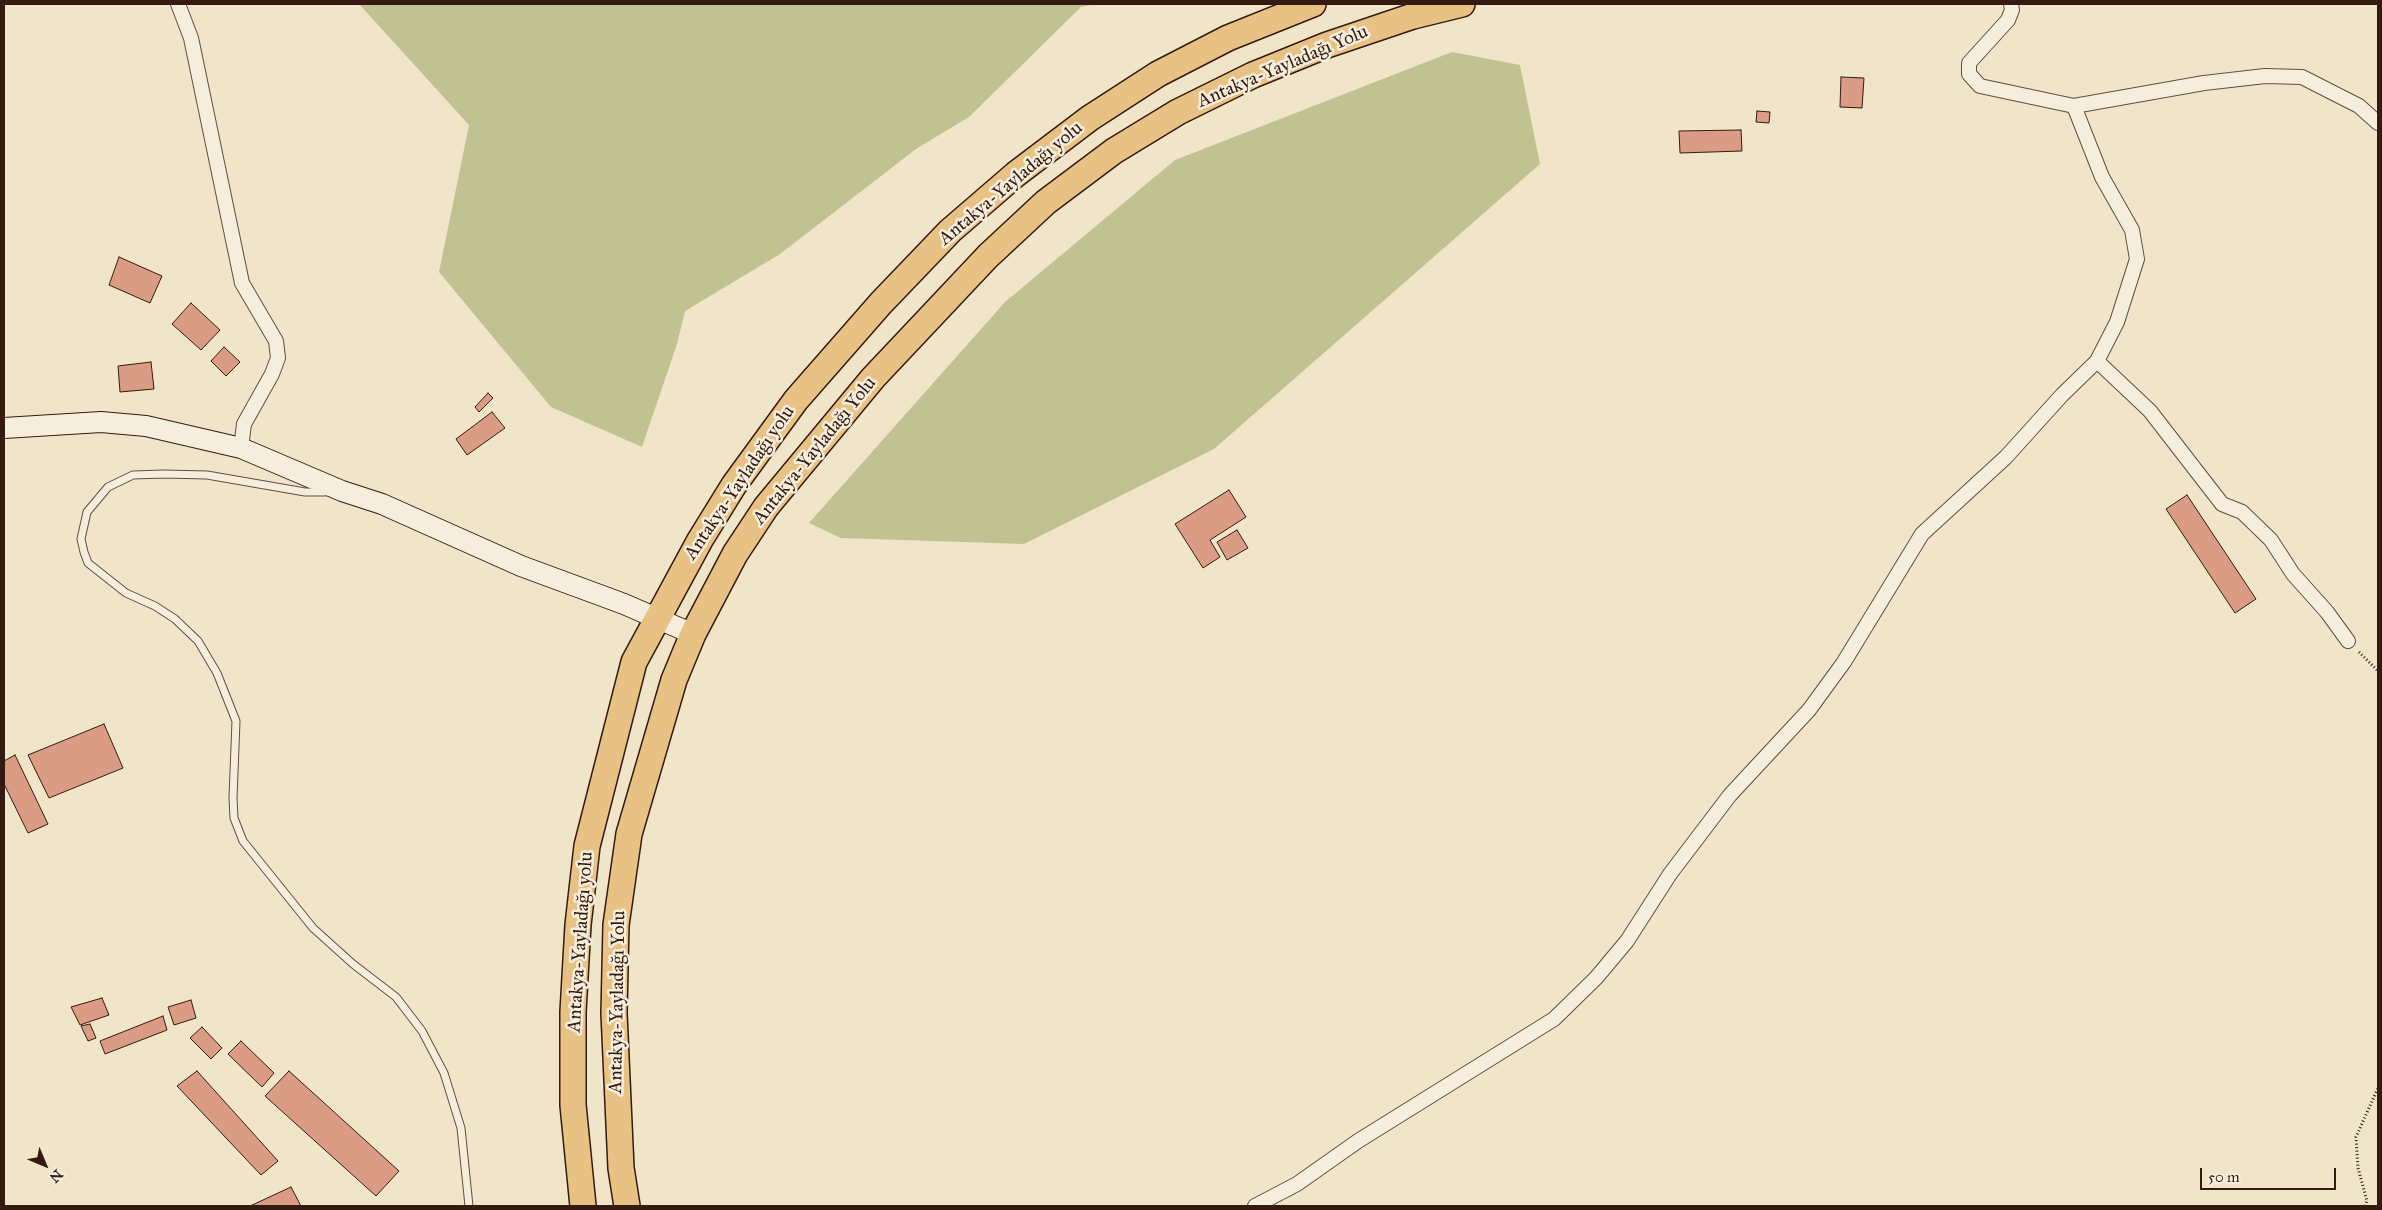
<!DOCTYPE html>
<meta charset="utf-8">
<style>
body{margin:0}
#map{position:relative;width:2382px;height:1210px;overflow:hidden;background:#f1e5c9;font-family:"IM FELL Great Primer",serif}
canvas{display:block}
.frame{position:absolute;inset:0;border:5px solid #351a11;pointer-events:none}
.north{position:absolute;left:20px;top:1140px;width:50px;height:50px;-webkit-text-stroke:4px #f6eedc;paint-order:stroke;rotate:135deg;font-size:14px;font-weight:700;line-height:20px;text-align:center;color:#351a11}
.north::after{content:'';display:block;margin:auto;width:18px;height:22px;background:#351a11;clip-path:polygon(50% 0,100% 100%,50% 72%,0 100%)}
.scale{position:absolute;left:2200px;top:1168px;width:136px;height:22px;box-sizing:border-box;border:2px solid #351a11;border-top:0;padding-left:6px;font-size:15px;line-height:18px;white-space:nowrap;color:#351a11;-webkit-text-stroke:4px #f6eedc;paint-order:stroke}
</style>
<div id="map">
<canvas width="2382" height="1210"></canvas>
<div class="frame"></div>
<div class="north">N</div>
<div class="scale">50 m</div>
</div>
<script>
const g = document.querySelector('canvas').getContext('2d');
g.lineJoin = 'round';
function paint(path, color) { g.fillStyle = color; g.fill(path, 'evenodd'); }
const poly = rows => new Path2D(rows.map(r => 'M' + r).join(''));
function strokePath(path, color, width, dash) { g.strokeStyle = color; g.lineWidth = width; g.lineCap = dash ? 'butt' : 'round'; g.setLineDash(dash || []); g.stroke(path); }
function drawText(font, color, halo, rows, align = 'center') {
  g.font = font + ' "IM FELL Great Primer",serif'; g.lineWidth = 5; g.setLineDash([]); g.textBaseline = 'middle'; g.strokeStyle = halo; g.fillStyle = color; for (const [text, x, y, turn = 0] of rows) {
    g.save(); g.translate(x, y); g.rotate((+turn || 0) * Math.PI / 180); g.textAlign = isNaN(turn) ? turn : align; if (halo) g.strokeText(text, 0, 0); g.fillText(text, 0, 0); g.restore();
  }
}
const green = poly([
 [359,4,1095,4,1081,7,969,117,916,149,780,254,685,311,677,344,642,447,551,407,439,272,469,125],
 [1452,52,1520,65,1540,164,1214,449,1024,544,841,538,809,523,1005,302,1175,160]
]);
const building = poly([
 [1841,77,1864,78,1862,108,1840,107,1841,77],
 [1757,111,1770,112,1769,123,1756,122,1757,111],
 [1741,130,1742,151,1680,153,1679,131,1741,130],
 [119,257,162,276,150,303,109,285,119,257],
 [191,303,220,330,201,350,172,324,191,303],
 [224,347,240,362,226,376,211,361,224,347],
 [151,362,154,389,120,392,118,366,151,362],
 [488,393,493,398,479,412,475,407,488,393],
 [492,412,505,428,467,455,456,439,492,412],
 [1229,490,1246,517,1210,540,1220,557,1203,568,1175,524,1229,490],
 [2187,495,2256,599,2235,613,2166,509,2187,495],
 [1237,530,1248,548,1227,560,1217,542,1237,530],
 [104,724,123,768,49,798,28,755,104,724],
 [15,755,48,824,28,833,4,784,4,761,15,755],
 [102,998,109,1015,80,1025,71,1007,102,998],
 [191,1000,196,1018,174,1025,168,1007,191,1000],
 [163,1016,167,1030,105,1054,100,1041,163,1016],
 [90,1024,96,1038,88,1041,81,1026,90,1024],
 [202,1027,222,1048,211,1059,190,1038,202,1027],
 [241,1041,274,1073,262,1087,228,1054,241,1041],
 [197,1071,278,1161,261,1175,177,1086,197,1071],
 [289,1071,399,1171,376,1196,265,1096,289,1071],
 [291,1187,301,1206,250,1206,291,1187]
]);
const path = poly([
 [2359,652,2378,671],
 [2365,1206,2367,1201,2358,1168,2356,1137,2378,1088]
]);
const lane = poly([
 [325,492,305,492,207,475,164,474,133,475,108,487,87,512,81,539,84,552,88,563,126,593,155,606,175,619,198,641,217,673,236,721,233,798,234,818,243,841,313,928,353,964,396,997,422,1031,444,1073,461,1128,469,1206]
]);
const street = poly([
 [178,4,191,38,242,283,276,341,278,358,272,374,244,424,241,448],
 [2011,4,2012,10,2008,20,1969,63,1969,74,1980,86,2074,106,2204,83,2265,76,2302,77,2359,106,2378,123],
 [2097,361,2150,411,2222,504,2242,512,2271,540,2293,574,2327,612,2348,641],
 [1255,1206,1297,1184,1358,1141,1554,1019,1596,978,1627,941,1670,874,1730,795,1809,710,1844,662,1922,534,2006,457,2062,395,2097,361,2117,322,2137,259,2132,230,2102,177,2074,106]
]);
const secondary = poly([
 [4,428,101,422,146,426,241,448,342,491,382,504,521,566,624,604,693,634]
]);
const highway = poly([
 [583,1206,573,1105,573,1012,578,925,587,846,634,662,700,540,734,485,796,400,881,303,950,231,1016,174,1090,118,1158,74,1228,38,1313,4],
 [627,1206,621,1168,614,1013,616,925,629,834,674,680,693,634,735,554,766,507,873,378,988,256,1046,202,1114,151,1178,112,1253,75,1327,45,1413,16,1462,4]
]);
const streetNames = [
 ["Antakya-Yayladağı Yolu",1283,67,-23],
 ["Antakya-Yayladağı yolu",1011,184,-40],
 ["Antakya-Yayladağı Yolu",815,451,-51],
 ["Antakya-Yayladağı yolu",740,483,-56],
 ["Antakya-Yayladağı yolu",581,942,-86],
 ["Antakya-Yayladağı Yolu",618,1002,-89]
];
paint(green, '#c1c291');
paint(building, '#da9c85');
strokePath(building, '#351a11', 1);
strokePath(lane, '#644d3f', 9);
strokePath(street, '#644d3f', 16);
strokePath(secondary, '#351a11', 22);
strokePath(highway, '#351a11', 28);
strokePath(path, '#351a11', 3, [1, 2.5]);
strokePath(lane, '#f6eedc', 7);
strokePath(street, '#f6eedc', 14);
strokePath(secondary, '#f6eedc', 20);
strokePath(highway, '#e8c284', 25);
drawText('19px', '#351a11', '#f6eedc', streetNames);
</script>
